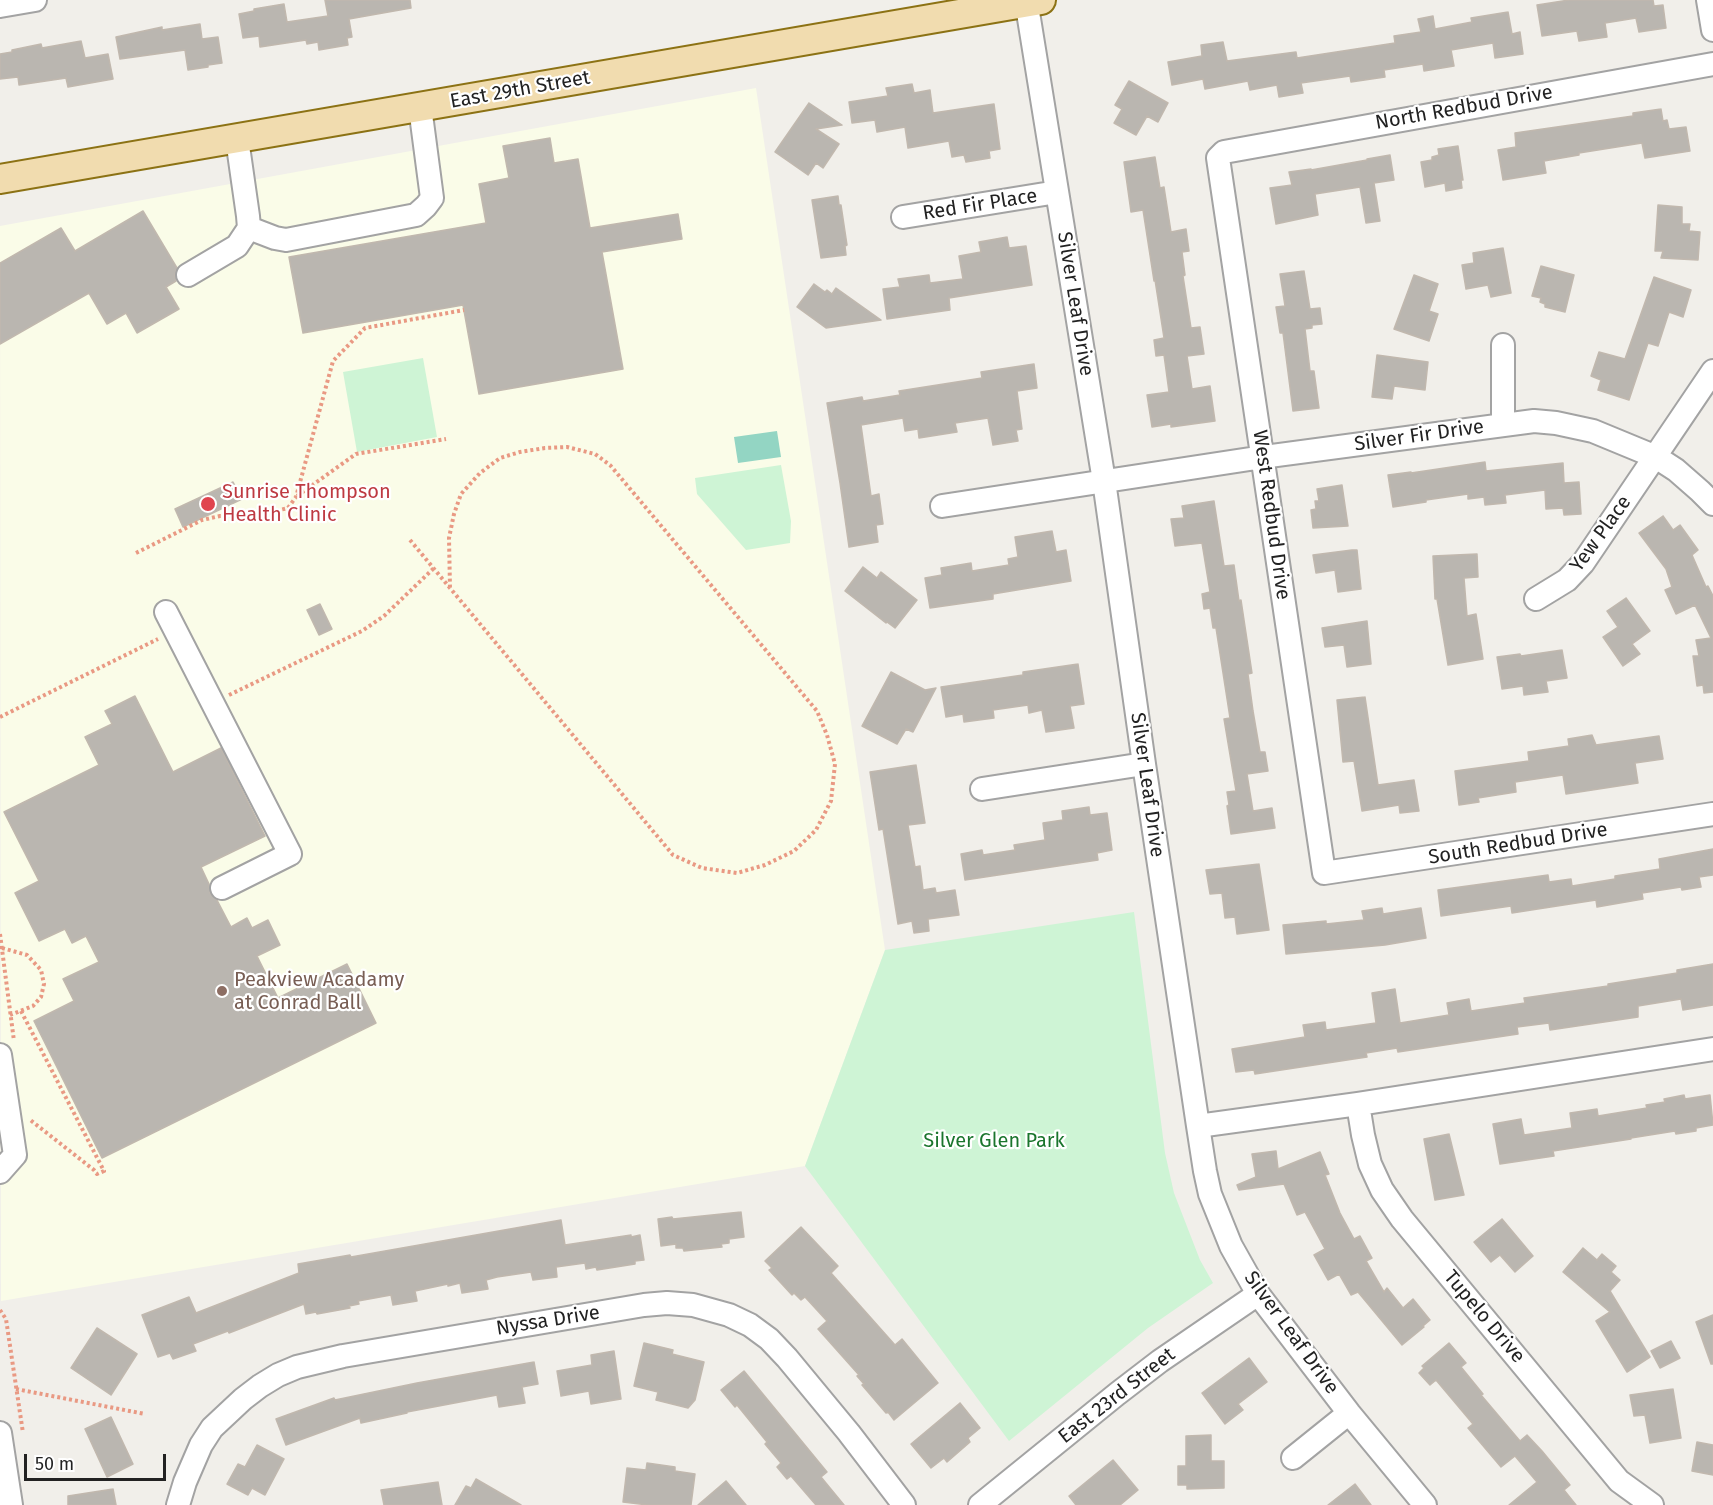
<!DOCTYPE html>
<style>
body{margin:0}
#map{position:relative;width:1713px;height:1505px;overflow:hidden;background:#f1efea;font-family:"Fira Sans",sans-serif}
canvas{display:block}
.scale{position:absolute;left:24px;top:1454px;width:142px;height:27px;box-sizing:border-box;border:3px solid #222;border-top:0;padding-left:8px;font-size:18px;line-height:21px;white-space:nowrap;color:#222;-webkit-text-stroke:4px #fff;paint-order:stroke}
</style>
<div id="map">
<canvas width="1713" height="1505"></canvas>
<div class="scale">50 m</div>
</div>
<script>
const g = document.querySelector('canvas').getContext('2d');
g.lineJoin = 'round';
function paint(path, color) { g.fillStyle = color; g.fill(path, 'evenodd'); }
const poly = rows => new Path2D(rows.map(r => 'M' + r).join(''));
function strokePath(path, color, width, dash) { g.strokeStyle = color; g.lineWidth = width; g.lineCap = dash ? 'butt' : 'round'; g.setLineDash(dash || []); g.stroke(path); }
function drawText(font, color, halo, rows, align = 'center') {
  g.font = font + ' "Fira Sans",sans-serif'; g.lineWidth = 4.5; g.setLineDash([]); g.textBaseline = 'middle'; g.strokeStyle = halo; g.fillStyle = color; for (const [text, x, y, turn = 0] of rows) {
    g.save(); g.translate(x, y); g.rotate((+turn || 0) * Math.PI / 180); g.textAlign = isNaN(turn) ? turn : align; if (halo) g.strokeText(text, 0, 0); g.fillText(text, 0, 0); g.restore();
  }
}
const education = poly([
 [756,88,885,950,805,1166,1,1301,0,226]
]);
const park = poly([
 [423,358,437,437,357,452,343,372],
 [781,465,791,521,790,543,746,550,697,494,695,478],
 [1134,912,1165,1153,1174,1193,1200,1260,1213,1283,1148,1328,1009,1441,805,1166,885,950]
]);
const pitch = poly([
 [777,431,781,457,738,463,734,437]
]);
const building = poly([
 [325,0,410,0,411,8,349,19,352,37,347,38,348,45,319,50,318,42,307,44,306,40,260,47,259,36,243,38,239,14,254,11,254,9,284,4,287,22,328,16,325,0],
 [1569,0,1653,0,1654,6,1663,5,1666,28,1639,32,1636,18,1605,23,1607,37,1579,41,1577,31,1542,36,1537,5,1569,0],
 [1508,12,1512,34,1520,32,1523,54,1495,58,1493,43,1451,50,1454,66,1424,71,1423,64,1384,70,1385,77,1351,82,1350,76,1301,83,1303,93,1279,97,1277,85,1250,90,1248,81,1205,89,1203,79,1172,85,1168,62,1202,56,1201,45,1223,42,1227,61,1296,52,1297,58,1395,43,1394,36,1421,32,1418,19,1433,16,1435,29,1472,22,1471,18,1508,12],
 [200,24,202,39,218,37,222,63,208,65,208,67,188,70,185,50,120,59,116,37,162,27,162,30,200,24],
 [81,41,85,58,108,54,113,79,68,87,66,78,19,85,18,77,0,79,0,54,12,52,12,50,41,44,42,48,81,41],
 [1129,81,1168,103,1158,122,1147,116,1136,135,1114,123,1122,109,1115,105,1129,81],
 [912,84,914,93,930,90,933,113,994,104,1000,149,989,151,990,158,966,162,964,155,952,157,949,141,908,148,905,127,877,132,875,120,852,123,849,102,888,96,886,88,912,84],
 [809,103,842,125,816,129,839,144,823,168,816,163,808,175,775,152,809,103],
 [1661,109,1663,121,1667,120,1669,129,1686,127,1690,151,1645,158,1642,143,1579,153,1579,155,1544,161,1546,173,1503,180,1498,150,1516,147,1515,133,1633,116,1633,113,1661,109],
 [550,138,554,163,578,159,590,228,678,214,682,239,602,252,623,369,479,394,463,305,303,333,289,257,486,223,479,184,509,178,503,146,550,138],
 [1458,146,1463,180,1461,180,1462,188,1446,191,1445,183,1425,187,1421,162,1432,160,1432,157,1439,155,1438,149,1458,146],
 [1390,155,1394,180,1374,183,1380,221,1366,223,1360,187,1315,194,1318,215,1276,224,1270,188,1292,185,1289,172,1311,169,1311,170,1367,160,1367,159,1390,155],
 [1155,157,1160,188,1164,187,1171,232,1186,229,1189,251,1182,252,1185,275,1183,276,1191,328,1200,327,1204,354,1187,356,1192,389,1210,386,1215,421,1171,427,1171,424,1152,427,1147,395,1169,392,1164,355,1156,356,1154,340,1164,338,1155,280,1154,281,1143,210,1131,212,1124,162,1155,157],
 [838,196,839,205,841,205,847,245,845,246,846,255,821,258,812,200,838,196],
 [1658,205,1682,207,1682,224,1690,224,1689,231,1700,232,1698,260,1661,258,1663,251,1655,251,1658,205],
 [143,211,177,268,175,275,176,281,166,287,179,309,137,333,126,313,107,324,89,293,0,344,0,263,61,228,75,251,143,211],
 [1007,237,1009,248,1026,246,1032,285,949,298,950,310,887,319,883,289,900,287,898,279,929,275,930,283,963,279,959,256,981,252,979,242,1007,237],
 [1503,248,1511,293,1491,297,1488,285,1466,289,1462,265,1474,263,1473,253,1503,248],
 [1541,266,1574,275,1565,312,1545,307,1545,304,1540,302,1541,298,1532,296,1541,266],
 [1304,271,1310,309,1320,308,1322,324,1312,325,1312,328,1305,329,1310,371,1314,371,1319,408,1293,411,1283,333,1280,333,1276,307,1285,306,1280,274,1304,271],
 [1414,275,1438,284,1429,311,1438,314,1429,341,1394,329,1414,275],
 [1654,277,1691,290,1683,317,1669,312,1658,346,1648,343,1629,400,1598,390,1601,380,1591,376,1599,352,1625,359,1654,277],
 [814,284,825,292,827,290,832,294,836,288,881,320,826,328,797,307,814,284],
 [1377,355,1428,362,1425,390,1394,386,1392,399,1372,397,1377,355],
 [1034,364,1037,388,1017,391,1022,429,1016,430,1018,441,993,445,988,418,955,423,957,432,919,438,918,429,905,431,903,418,861,425,871,496,879,494,883,524,876,525,878,542,849,547,840,483,827,403,862,397,863,401,900,395,899,391,982,378,981,372,1034,364],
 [1485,462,1486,471,1563,463,1564,483,1579,482,1581,514,1564,515,1563,508,1546,509,1545,490,1505,495,1506,503,1485,505,1484,497,1468,499,1468,494,1426,500,1426,502,1393,507,1388,475,1411,472,1411,473,1485,462],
 [233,482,242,499,183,527,175,509,233,482],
 [1342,485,1348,526,1313,528,1311,510,1316,509,1315,501,1319,501,1317,489,1342,485],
 [1214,501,1224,566,1234,565,1239,601,1241,600,1252,673,1248,674,1253,711,1260,752,1265,752,1268,771,1247,774,1253,811,1272,808,1275,828,1231,834,1227,806,1229,805,1227,792,1236,791,1224,719,1230,718,1216,628,1213,628,1210,608,1204,609,1202,594,1210,592,1202,543,1175,546,1171,519,1184,518,1182,506,1214,501],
 [1663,516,1673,530,1680,525,1698,550,1692,555,1706,587,1708,586,1713,596,1713,692,1704,693,1703,685,1697,686,1693,656,1699,656,1696,640,1711,638,1695,605,1676,614,1665,590,1672,587,1666,569,1639,533,1663,516],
 [1052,531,1056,552,1066,550,1071,581,993,594,993,599,930,608,925,578,942,575,941,568,971,563,972,571,1009,565,1008,559,1018,557,1015,537,1052,531],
 [1352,550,1357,550,1361,589,1338,592,1335,570,1316,573,1313,555,1352,550],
 [1477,554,1478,577,1464,578,1467,616,1476,614,1483,659,1448,665,1437,599,1435,599,1433,556,1477,554],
 [863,567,877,578,881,572,917,600,895,628,887,622,886,623,845,591,863,567],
 [1626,598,1650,631,1632,644,1640,654,1623,666,1603,637,1618,627,1607,611,1626,598],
 [320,604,332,629,319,635,307,610,320,604],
 [1367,621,1371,664,1347,667,1344,645,1325,647,1322,628,1367,621],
 [1562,650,1567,678,1546,681,1548,692,1524,695,1523,686,1502,689,1497,657,1520,654,1521,656,1562,650],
 [1078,664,1084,704,1070,706,1074,728,1046,732,1042,710,1029,713,1028,705,993,710,994,718,964,722,963,714,946,717,941,687,1023,675,1023,672,1078,664],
 [891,672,925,690,936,688,913,732,906,729,897,744,862,726,891,672],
 [135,696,173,772,221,748,265,836,201,867,209,884,210,893,217,900,231,927,247,918,252,928,268,920,280,945,257,956,278,998,347,964,376,1023,102,1158,34,1021,74,1001,63,979,99,962,86,936,72,943,65,929,39,941,15,893,39,881,4,812,99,765,85,737,112,724,105,711,135,696],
 [1365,697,1378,785,1414,780,1419,811,1400,813,1399,805,1362,811,1354,761,1343,762,1337,700,1365,697],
 [1592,735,1596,745,1659,736,1663,759,1635,763,1638,783,1566,794,1563,775,1515,782,1516,792,1478,798,1479,802,1459,805,1455,771,1529,761,1528,752,1569,746,1568,739,1592,735],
 [916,765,925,823,908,825,915,867,920,866,923,890,935,888,936,893,955,890,959,915,928,919,929,931,914,933,912,921,898,924,883,829,879,830,870,772,916,765],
 [1089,807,1090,815,1107,813,1112,850,1097,853,1098,860,965,880,961,854,982,850,983,855,1015,850,1014,845,1045,840,1043,823,1063,820,1062,811,1089,807],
 [1713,849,1713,875,1699,877,1701,887,1682,890,1681,887,1642,893,1643,899,1597,907,1596,900,1512,913,1511,906,1441,916,1438,890,1548,875,1549,882,1571,879,1572,886,1615,879,1615,876,1660,869,1659,859,1713,849],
 [1259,864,1269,930,1237,934,1235,917,1225,918,1222,893,1210,894,1206,870,1259,864],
 [1382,908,1383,914,1421,908,1426,938,1385,945,1286,954,1283,925,1326,921,1326,924,1364,920,1362,911,1382,908],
 [1713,964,1713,1005,1683,1010,1681,999,1638,1006,1638,1017,1550,1030,1549,1023,1517,1027,1518,1034,1398,1052,1397,1048,1366,1053,1367,1057,1255,1074,1254,1070,1236,1072,1232,1049,1305,1037,1303,1025,1325,1022,1326,1030,1376,1023,1372,993,1395,989,1400,1023,1449,1015,1447,1003,1469,999,1471,1011,1525,1003,1524,998,1608,986,1608,984,1677,973,1677,970,1713,964],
 [1684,1095,1685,1099,1710,1095,1713,1125,1696,1128,1696,1131,1676,1134,1675,1131,1631,1138,1631,1139,1553,1151,1554,1156,1500,1164,1493,1124,1521,1119,1524,1135,1572,1128,1570,1113,1597,1109,1598,1116,1647,1108,1646,1105,1665,1102,1664,1099,1684,1095],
 [1449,1134,1464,1195,1435,1200,1424,1139,1449,1134],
 [1276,1151,1278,1169,1320,1152,1329,1174,1325,1175,1340,1213,1354,1239,1360,1236,1372,1258,1366,1261,1384,1292,1387,1288,1403,1308,1413,1299,1430,1320,1423,1326,1424,1327,1402,1345,1358,1292,1351,1295,1339,1274,1328,1280,1314,1255,1325,1249,1305,1212,1297,1215,1284,1184,1239,1190,1237,1185,1256,1177,1252,1154,1276,1151],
 [741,1212,744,1237,729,1239,729,1243,721,1244,722,1247,684,1251,683,1248,676,1248,676,1244,661,1246,658,1219,672,1217,673,1219,741,1212],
 [1502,1219,1533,1256,1515,1272,1500,1255,1491,1262,1474,1242,1502,1219],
 [561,1220,565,1245,631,1235,631,1237,640,1235,644,1260,635,1261,635,1264,597,1270,596,1267,586,1269,585,1263,556,1267,557,1277,533,1280,531,1272,497,1277,486,1280,488,1289,462,1293,460,1283,448,1286,448,1284,415,1291,417,1301,393,1305,391,1295,358,1301,359,1304,349,1306,350,1308,317,1314,316,1312,306,1314,304,1304,229,1333,228,1331,193,1344,196,1351,173,1359,170,1353,158,1357,142,1315,189,1297,196,1313,299,1273,298,1264,350,1255,351,1257,561,1220],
 [801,1227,838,1266,831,1273,895,1345,902,1339,938,1383,894,1420,888,1412,886,1413,862,1385,864,1384,857,1376,859,1375,818,1329,827,1321,805,1297,801,1300,794,1293,792,1295,769,1270,772,1268,765,1261,801,1227],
 [1583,1248,1597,1260,1602,1254,1616,1266,1611,1272,1620,1280,1610,1291,1650,1357,1627,1372,1596,1321,1610,1312,1563,1272,1583,1248],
 [1713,1315,1713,1364,1711,1364,1696,1322,1713,1315],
 [97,1328,137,1354,111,1395,71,1368,97,1328],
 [1671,1341,1680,1358,1660,1368,1651,1351,1671,1341],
 [644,1343,673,1350,672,1354,704,1362,695,1400,688,1408,656,1400,658,1392,634,1386,644,1343],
 [1449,1343,1466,1363,1461,1367,1483,1394,1481,1395,1520,1441,1527,1435,1542,1451,1570,1485,1564,1490,1576,1505,1509,1505,1537,1482,1515,1456,1501,1467,1468,1428,1473,1424,1436,1380,1430,1385,1419,1373,1424,1368,1422,1366,1449,1343],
 [614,1351,621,1399,591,1404,589,1391,561,1396,557,1371,592,1365,591,1355,614,1351],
 [1249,1358,1267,1382,1238,1404,1243,1410,1225,1424,1202,1393,1249,1358],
 [534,1362,538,1384,522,1387,525,1403,499,1407,497,1395,407,1412,407,1413,361,1423,360,1418,286,1445,276,1419,334,1398,335,1400,417,1383,534,1362],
 [744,1371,827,1472,821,1477,844,1505,816,1505,791,1476,787,1479,777,1467,781,1463,765,1444,767,1442,737,1405,735,1407,721,1390,744,1371],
 [1673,1389,1681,1438,1650,1443,1645,1415,1634,1416,1630,1395,1673,1389],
 [960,1403,980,1428,968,1438,970,1442,947,1462,944,1458,931,1468,911,1444,960,1403],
 [111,1417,133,1464,107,1477,85,1429,111,1417],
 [1211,1435,1211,1461,1224,1461,1224,1488,1187,1489,1187,1485,1178,1485,1178,1466,1186,1466,1186,1436,1211,1435],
 [1697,1442,1713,1445,1713,1475,1692,1471,1697,1442],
 [257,1445,284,1459,265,1495,252,1488,248,1495,227,1484,238,1464,245,1467,257,1445],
 [1113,1460,1138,1490,1120,1505,1076,1505,1069,1496,1113,1460],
 [647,1463,675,1467,675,1471,695,1474,691,1505,648,1505,623,1502,627,1468,646,1470,647,1463],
 [476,1479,521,1505,455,1505,466,1486,471,1488,476,1479],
 [726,1481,746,1505,698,1505,726,1481],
 [438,1482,442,1505,384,1505,381,1490,438,1482],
 [1355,1484,1371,1505,1328,1505,1355,1484],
 [113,1489,116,1505,68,1505,68,1496,113,1489]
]);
const path = poly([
 [297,496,356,454,446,439],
 [410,540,450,588,673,855,702,868,737,873,765,865,794,851,816,830,831,801,835,764,827,735,817,711,610,465,595,454,567,447,545,448,520,452,500,458,480,473,461,494,454,514,449,538,450,588],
 [136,553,202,520,220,516,232,516,242,519,288,508,296,497,333,361,365,328,464,310],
 [229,695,362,631,384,616,434,568],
 [0,717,158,639],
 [0,934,14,1041],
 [2,948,27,955,41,970,44,984,41,997,33,1006,10,1015],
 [21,1011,104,1171,97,1174,94,1170,29,1119],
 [0,1310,6,1319,23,1433],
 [16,1389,145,1414]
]);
const minor = poly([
 [1026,0,1104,481,1144,764,1198,1126,1205,1171,1210,1194,1231,1246,1258,1294,1349,1413,1425,1505],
 [1708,0,1713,30],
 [0,6,35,0],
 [1713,64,1224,152,1218,158,1324,873,1713,814],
 [903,217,1057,192],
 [249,228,275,238,286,240,416,215,426,206,432,198,420,107],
 [188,275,237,246,249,228,248,216,237,139],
 [1503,345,1503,424],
 [942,506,1263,457,1534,421,1556,423,1593,431,1656,457,1676,470,1700,491,1713,504],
 [1536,599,1567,580,1583,563,1713,371],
 [166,612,290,854,222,888],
 [982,789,1144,764],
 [0,1055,15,1155,0,1172],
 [1358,1104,1363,1135,1370,1164,1382,1190,1402,1219,1619,1481,1652,1505],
 [1198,1126,1358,1104,1713,1049],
 [0,1433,11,1505],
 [1293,1458,1349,1413],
 [178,1505,185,1482,201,1445,212,1428,243,1399,260,1386,278,1375,297,1367,343,1356,644,1305,667,1303,693,1305,729,1315,750,1325,769,1339,787,1358,849,1433,904,1505],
 [980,1505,1117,1394,1160,1361,1258,1294]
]);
const major = poly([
 [0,179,1041,0]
]);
const markers = [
 [208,504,8,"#e0444e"],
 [222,991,6,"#8d6e63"]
];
const streetNames = [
 ["East 29th Street",520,90,-10],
 ["North Redbud Drive",1464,108,-10],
 ["Red Fir Place",980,205,-9],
 ["Silver Leaf Drive",1075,304,81],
 ["Silver Fir Drive",1419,436,-8],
 ["West Redbud Drive",1271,515,82],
 ["Yew Place",1601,534,-54],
 ["Silver Leaf Drive",1147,785,82],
 ["South Redbud Drive",1518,844,-9],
 ["Tupelo Drive",1484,1317,50],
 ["Nyssa Drive",548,1321,-9],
 ["Silver Leaf Drive",1291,1333,54],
 ["East 23rd Street",1117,1396,-38]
];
const healthNames = [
 ["Sunrise Thompson",222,492],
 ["Health Clinic",222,515]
];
const educationNames = [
 ["Peakview Acadamy",234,980],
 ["at Conrad Ball",234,1003]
];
const parkNames = [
 ["Silver Glen Park",994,1141]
];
paint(education, '#fafce8');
paint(park, '#cef4d5');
paint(pitch, '#93d5c3');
paint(building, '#bab6b0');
strokePath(building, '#c1b8ae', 1.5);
strokePath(minor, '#a3a3a3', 26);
strokePath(major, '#8c7214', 32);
strokePath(path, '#e99983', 4, [3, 3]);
strokePath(minor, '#fff', 22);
strokePath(major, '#f1dcaf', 28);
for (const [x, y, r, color] of markers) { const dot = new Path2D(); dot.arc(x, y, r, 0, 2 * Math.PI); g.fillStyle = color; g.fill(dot); strokePath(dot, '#fff', 2); }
drawText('20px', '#222', '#fff', streetNames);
drawText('20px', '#be3a42', '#fff', healthNames, 'left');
drawText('20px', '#785e54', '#fff', educationNames, 'left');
drawText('20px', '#1b752d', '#fff', parkNames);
</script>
